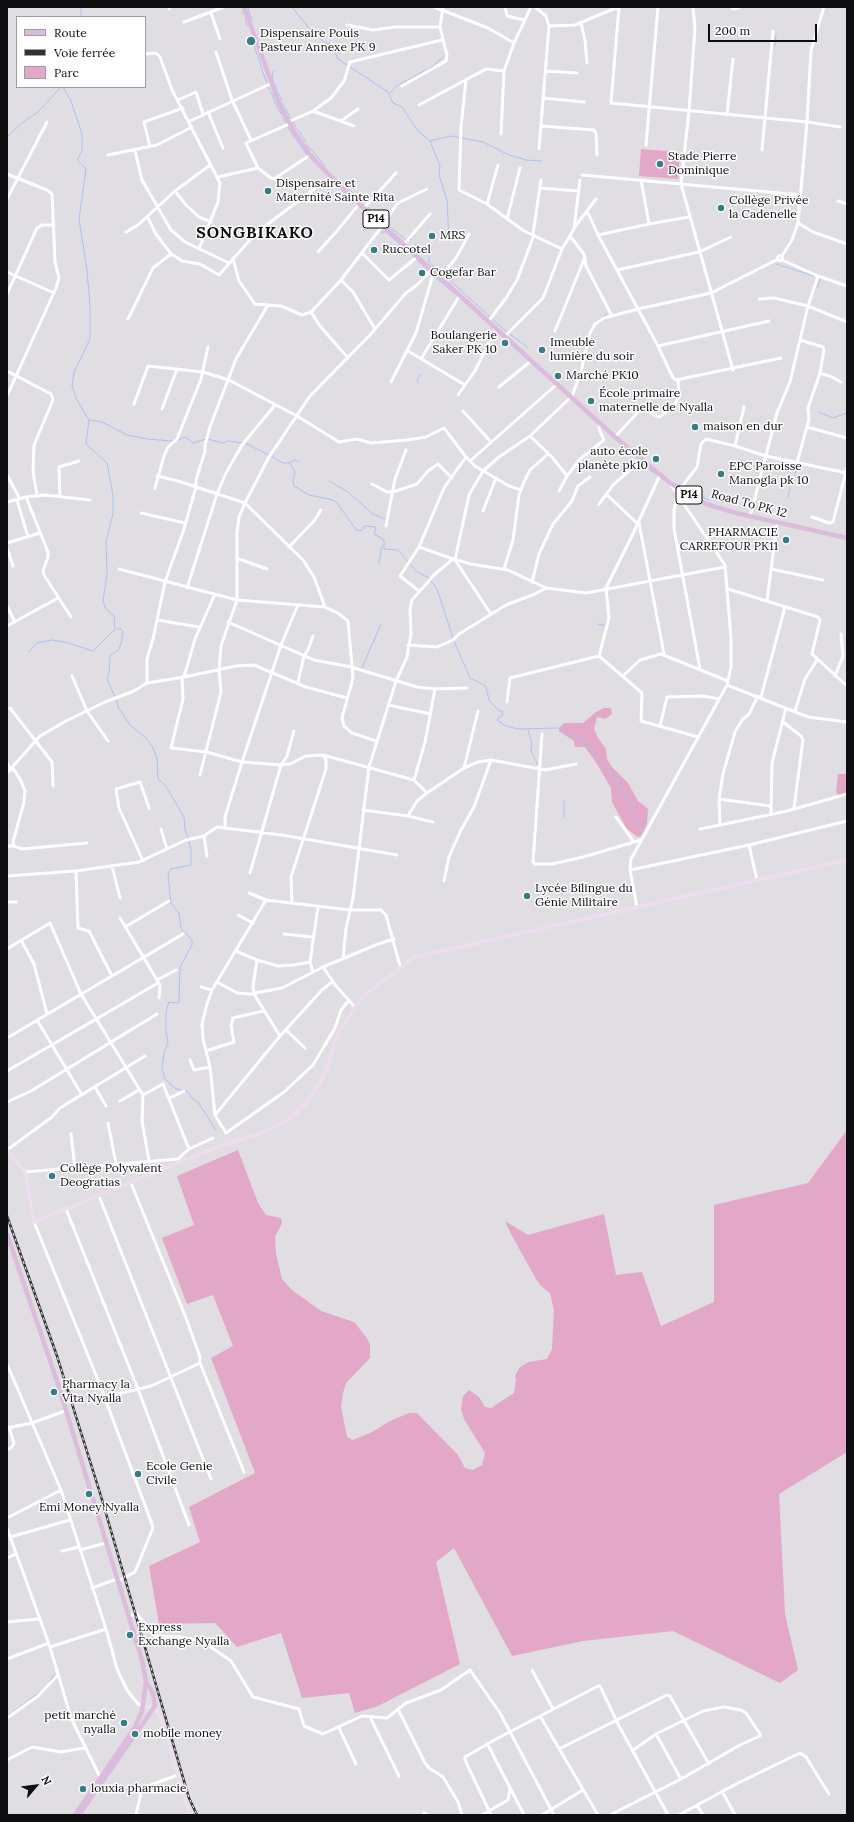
<!DOCTYPE html>
<meta charset="utf-8">
<style>
body{margin:0}
#map{position:relative;width:854px;height:1822px;overflow:hidden;background:#e0dde3;font-family:Lora,serif}
canvas{display:block}
.frame{position:absolute;inset:0;border:8px solid #0e0d0f;pointer-events:none}
.legend{position:absolute;left:16px;top:16px;width:130px;height:72px;box-sizing:border-box;background:#fff;border:1px solid #9f9e9f;margin:0;padding:5px 7px;list-style:none;font-size:12px;color:#0e0d0f}
.legend li{display:flex;align-items:center;gap:8px;height:20px}
.legend b{width:20px;border:1px solid #9f9e9f}
.north{position:absolute;left:16px;top:1766px;width:40px;height:40px;-webkit-text-stroke:3px #fff;paint-order:stroke;rotate:62deg;font-size:11px;font-weight:700;line-height:16px;text-align:center;color:#0e0d0f}
.north::after{content:'';display:block;margin:auto;width:14px;height:18px;background:#0e0d0f;clip-path:polygon(50% 0,100% 100%,50% 72%,0 100%)}
.scale{position:absolute;left:708px;top:24px;width:109px;height:18px;box-sizing:border-box;border:2px solid #0e0d0f;border-top:0;padding-left:5px;font-size:12px;line-height:14px;white-space:nowrap;color:#0e0d0f;-webkit-text-stroke:3px #fff;paint-order:stroke}
</style>
<div id="map">
<canvas width="854" height="1822"></canvas>
<div class="frame"></div>
<ul class="legend">
<li><b style="height:5px;background:#dcbcdc"></b>Route</li>
<li><b style="height:5px;background:#323134"></b>Voie ferrée</li>
<li><b style="height:11px;background:#e3a7c7"></b>Parc</li>
</ul>
<div class="north">N</div>
<div class="scale">200 m</div>
</div>
<script>
const g = document.querySelector('canvas').getContext('2d');
g.lineJoin = 'round';
function paint(path, color) { g.fillStyle = color; g.fill(path, 'evenodd'); }
const poly = rows => new Path2D(rows.map(r => 'M' + r).join(''));
function strokePath(path, color, width, dash) { g.strokeStyle = color; g.lineWidth = width; g.lineCap = dash ? 'butt' : 'round'; g.setLineDash(dash || []); g.stroke(path); }
function drawText(font, color, halo, rows, align = 'center') {
  g.font = font + ' Lora,serif'; g.lineWidth = 3; g.setLineDash([]); g.textBaseline = 'middle'; g.strokeStyle = halo; g.fillStyle = color; for (const [text, x, y, turn = 0] of rows) {
    g.save(); g.translate(x, y); g.rotate((+turn || 0) * Math.PI / 180); g.textAlign = isNaN(turn) ? turn : align; if (halo) g.strokeText(text, 0, 0); g.fillText(text, 0, 0); g.restore();
  }
}
const green = poly([
 [641,149,680,152,678,179,639,176],
 [604,708,611,708,612,714,605,719,597,717,594,729,598,738,606,749,607,759,612,767,628,783,638,801,648,809,647,824,641,836,638,837,627,829,612,802,611,788,597,764,585,747,575,747,574,741,559,731,559,728,564,723,583,723,596,712],
 [838,774,847,774,847,781,846,793,838,795,836,792],
 [847,1130,847,1452,779,1494,785,1614,798,1670,780,1683,673,1631,583,1641,512,1656,454,1548,436,1562,460,1664,378,1706,355,1713,349,1693,302,1698,281,1633,237,1647,215,1623,159,1624,149,1566,200,1542,189,1507,255,1473,211,1358,233,1346,213,1295,187,1304,162,1238,194,1225,177,1176,238,1150,258,1203,266,1215,281,1218,282,1223,275,1237,276,1254,282,1279,292,1290,321,1311,354,1322,367,1338,370,1345,370,1358,346,1383,343,1393,341,1406,347,1437,353,1440,372,1432,390,1421,409,1413,417,1413,458,1455,465,1468,473,1470,482,1465,485,1453,464,1419,461,1409,463,1396,469,1390,479,1397,485,1407,491,1408,514,1393,516,1380,515,1376,520,1367,529,1362,547,1359,552,1349,554,1310,550,1293,541,1286,536,1279,511,1234,505,1221,528,1235,604,1214,616,1275,642,1272,661,1326,714,1302,714,1205,808,1183]
]);
const stream = poly([
 [81,7,81,17],
 [292,7,307,26,324,42,334,46,337,58,347,65],
 [248,8,250,15],
 [242,12,243,14],
 [251,16,252,20],
 [245,19,247,26],
 [254,45,256,51],
 [775,46,776,35],
 [256,52,260,62],
 [260,63,262,69],
 [350,67,388,92,393,103,402,107,417,130,430,141,440,166,439,175,447,200,449,241],
 [262,70,267,83],
 [274,70,272,75,274,83],
 [275,85,277,91],
 [268,87,270,90],
 [271,92,274,99],
 [278,93,280,96],
 [390,93,398,85,432,67,444,56],
 [280,97,282,101],
 [274,101,278,109],
 [282,103,284,107],
 [285,108,291,119],
 [279,110,282,115],
 [282,117,286,123],
 [292,121,297,129],
 [288,127,295,138],
 [298,130,306,142],
 [7,137,22,123,38,112,61,87],
 [296,139,307,155],
 [430,141,451,136,483,142,509,155,526,160,542,161],
 [307,145,325,166],
 [338,179,342,182],
 [343,183,346,186],
 [347,187,352,192],
 [353,193,361,200],
 [368,207,372,211],
 [374,212,379,217],
 [381,218,383,221],
 [385,223,406,240],
 [381,232,386,232,414,257],
 [412,240,410,239,413,236],
 [415,244,425,252],
 [429,257,429,262,440,272],
 [416,259,428,270],
 [776,264,814,276],
 [444,275,490,317],
 [434,276,454,293],
 [817,288,821,278],
 [492,319,507,332],
 [596,322,607,314],
 [510,334,527,347],
 [418,383,417,380,421,374],
 [819,412,833,418,847,413],
 [89,420,102,422,127,435,147,439,173,441],
 [208,439,222,443,228,441,242,443],
 [178,440,185,437,193,443,206,439],
 [245,443,269,455],
 [271,456,283,463,289,463],
 [290,462,295,460,299,462],
 [290,463,295,472,293,481,294,486,309,495,333,500,337,503,357,531,362,530,365,526,376,527,374,534,384,540,384,549,398,550,416,571,429,578],
 [648,468,654,473],
 [794,475,797,468],
 [329,481,348,492,373,514,385,519],
 [676,484,680,486],
 [790,485,792,481],
 [687,490,709,500],
 [788,497,790,488],
 [379,563,382,546],
 [431,581,437,589,454,641,470,678,486,686,489,700,499,711,502,711,503,715,498,718,498,721,506,726,518,729,559,728,584,742,620,785,643,831],
 [598,624,607,626],
 [29,652,37,643,52,640,65,642,93,651,115,629,114,616,106,609,103,601,107,574,106,541,113,514,113,495,107,463,86,444,89,420,77,400,72,386,74,372,90,339,90,306,87,270,79,219,86,169,77,160,82,151,82,134,71,101,63,87],
 [362,668,381,624],
 [115,697,107,679,109,672,110,656,119,649,121,644,123,632,121,629,117,629],
 [117,700,118,707,130,725,147,739,153,748,157,759,158,779,165,785,184,817,185,830,188,838],
 [528,730,532,744,531,751,538,765],
 [564,817,564,801],
 [189,841,191,850,191,865,171,869,168,874,171,903,179,913,181,928,192,940,192,945,180,967,179,1002,177,1003,169,1002,166,1012,166,1031,168,1043,164,1053,162,1068,165,1079,176,1089,187,1091,193,1099,198,1102,216,1130],
 [130,1629,135,1644],
 [50,1681,54,1675],
 [7,1716,40,1692]
]);
const street = poly([
 [434,7,488,28,514,43],
 [505,7,507,16,524,20],
 [535,7,546,16,549,26,539,149],
 [619,7,611,103,807,122,840,127],
 [693,7,695,29,689,111,681,184,733,370],
 [731,7,734,9,740,7],
 [169,9,170,7],
 [211,13,220,39],
 [184,22,224,7],
 [581,23,585,40,587,63],
 [347,25,373,30,395,27,440,27],
 [549,26,575,25,618,7],
 [216,52,232,100,251,140],
 [145,54,156,53,160,57,172,90,220,183,218,202,199,249],
 [545,71,577,73],
 [466,80,461,127,459,190,487,204,524,231,562,249],
 [402,86,446,61,447,55,440,27,443,7],
 [543,98,584,102],
 [178,100,196,92,203,114],
 [419,105,486,69,504,71],
 [313,111,354,126],
 [208,112,223,148],
 [727,115,733,59],
 [190,121,270,84],
 [341,121,358,109],
 [288,122,313,111,331,98,344,81,350,62,442,40],
 [541,126,594,130,596,133,597,155],
 [501,134,504,71,514,43,531,7],
 [646,145,658,7],
 [150,147,144,122,183,108],
 [762,150,773,31],
 [135,151,142,180,171,230,185,242,229,263],
 [108,155,157,145,192,127],
 [258,168,246,143,289,124],
 [7,174,47,190,52,194,55,262,59,278,56,288,7,396],
 [582,175,801,195],
 [218,177,258,168,271,178,274,179,310,155],
 [641,180,649,224],
 [540,188,579,191],
 [175,191,186,205,199,217,211,222],
 [7,199,47,122],
 [838,201,847,204],
 [487,204,498,165],
 [364,208,396,173],
 [587,211,598,235],
 [147,216,156,234,171,254,182,261,200,264,219,275,256,233,330,177],
 [689,217,649,224,598,235,658,346,673,378,676,380,781,358],
 [507,219,520,168],
 [798,223,813,232,847,244],
 [382,224,398,203,427,189],
 [574,228,596,199],
 [126,232,138,225,175,191,210,165],
 [533,234,541,180],
 [570,236,584,254,586,266,612,316],
 [404,244,430,214],
 [318,252,337,231,359,204],
 [362,253,389,280,417,257],
 '777.5 258a2.5 2.5 0 1 1 5 0a2.5 2.5 0 1 1-5 0Z',
 [782,256,792,240,798,223,807,122,811,50,824,7],
 [233,258,239,281,255,304,281,306,302,315,311,312,341,280,383,225],
 [782,260,818,276,847,286],
 [617,270,699,252,731,237],
 [7,272,54,293],
 [440,277,456,258,469,234],
 [341,280,353,292,375,329],
 [7,294,37,228,42,225,54,225],
 [759,299,774,298,808,306,847,322],
 [311,312,320,326,348,358],
 [128,319,153,268,171,254],
 [488,322,506,298,517,280,534,235],
 [555,331,585,257],
 [505,336,543,298,562,249,574,229,580,180],
 [658,346,769,321],
 [408,351,465,385],
 [421,359,460,295],
 [7,371,51,394,53,400,34,445,33,472,37,495],
 [820,373,832,377,841,382],
 [391,382,416,333,434,271],
 [499,387,531,361],
 [458,395,475,371,496,328],
 [134,404,148,366,203,372,229,380,297,416,339,442,356,439,371,443,407,440,426,437,444,428,466,457,475,466,509,486,521,490],
 [162,409,177,369],
 [463,411,491,442],
 [807,427,847,438],
 [530,436,552,457,567,476],
 [615,437,639,411,644,410,659,417,673,407,679,397,678,380],
 [735,446,744,407],
 [470,461,557,384],
 [797,463,809,419,808,408,820,373,824,350,823,347,800,340],
 [7,475,20,499],
 [157,476,178,481,245,503,303,560,314,577,325,607],
 [372,484,387,492,393,492,417,484,428,471,438,464,452,478],
 [155,488,164,456,168,447,177,439,201,379,208,347],
 [680,489,697,467,701,444,706,439,735,446,766,456,847,473],
 [559,491,567,476,580,459,604,440,599,429,600,423],
 [677,493,674,511,674,529,700,669],
 [606,494,638,524],
 [60,496,59,467,79,461],
 [26,497,45,495,90,500],
 [17,500,28,537],
 [7,502,26,497,48,552,48,557,43,571,44,575,71,617],
 [599,504,614,484,642,460],
 [483,511,496,478],
 [141,513,185,523],
 [750,517,777,413,790,382,808,306,818,276],
 [812,517,829,523,833,522,847,468],
 [639,523,664,654],
 [386,526,395,479,406,450],
 [7,543,40,533],
 [289,547,314,521,321,510],
 [419,547,453,559],
 [7,548,13,566],
 [239,559,267,569],
 [119,569,237,600,325,607,338,613,348,621,353,678,342,718,344,726,352,733,376,741],
 [504,569,513,540,519,495,524,482,530,470,548,454],
 [771,569,823,580],
 [532,582,539,554,553,524,572,501,578,486,590,477],
 [187,588,217,494,226,473,242,445,275,405],
 [728,589,818,617,820,620,812,654,847,686],
 [419,591,400,576,419,547,444,488,466,457],
 [767,601,777,523],
 [7,606,15,622],
 [491,614,455,560,469,495,483,471,499,457,530,436,572,396,581,372,590,333,595,324,604,318,638,309,711,293,778,259],
 [157,620,199,627],
 [228,622,314,660,351,667,417,687,435,689,467,688],
 [7,626,58,598],
 [408,645,437,647,453,640,459,634,506,605,535,594,546,588],
 [599,656,642,693,641,721,698,737],
 [72,676,87,711,108,741],
 [623,676,640,660,661,654,728,681],
 [835,676,843,656,841,634],
 [182,677,183,699,171,748,207,752,242,762,281,765,250,873],
 [184,677,236,666,254,665,306,687,347,698],
 [298,682,304,656,308,650,313,636],
 [147,683,147,659,153,639,165,582,183,532,196,487,196,480,205,451,205,445,210,427,236,359,268,305],
 [727,685,808,717,847,722],
 [758,696,749,714,742,720,735,732,723,774,719,799,720,825,787,811,847,794],
 [761,697,785,607],
 [507,702,510,678,599,656,609,618,606,588,631,538,660,475],
 [388,705,431,714],
 [10,708,52,762,53,786],
 [795,711,805,679,817,660],
 [783,722,801,736,803,740,794,808],
 [660,726,667,697,703,696,719,699],
 [542,734,533,862,535,864,552,864,583,857,641,840],
 [7,763,11,770],
 [281,765,290,764,306,756,323,755,414,780],
 [281,765,287,756,294,731],
 [13,768,21,781,25,791,24,802,13,842,14,846,22,849,87,843],
 [464,768,478,711],
 [7,773,40,736,66,721,105,702,134,691,147,683,184,677,195,639,215,594],
 [200,775,221,692,219,670,221,646,237,600,237,532,239,517,245,503,269,457,310,396,370,335,406,293,417,285,432,269],
 [427,793,464,768,478,762,491,760,545,770,576,764],
 [719,799,770,806],
 [363,810,408,816,417,801,427,793,414,780,425,742,435,689],
 [771,814,772,763,786,708],
 [408,816,433,822],
 [616,817,634,842],
 [225,827,225,817,242,762,281,645,298,605],
 [161,829,167,849],
 [700,829,720,825],
 [204,836,207,856],
 [749,845,757,880],
 [7,846,14,846],
 [143,861,119,808,116,789,140,782,149,808],
 [112,866,120,898],
 [630,870,749,845,847,821],
 [76,871,78,928,89,931,112,976],
 [7,876,76,871,139,862,186,840,204,836,217,827,282,835,397,855],
 [444,881,449,857,461,830,474,807,491,760],
 [249,893,266,900],
 [7,902,16,902],
 [292,902,291,877,326,769,326,760,323,755],
 [637,907,630,870,631,859,727,685,731,667,731,639,725,565,671,485],
 [238,915,253,923],
 [120,918,160,985,159,998],
 [125,927,169,901],
 [284,934,312,937],
 [21,940,34,964,47,1014],
 [7,949,50,923,81,994,143,1095,142,1121,149,1161],
 [236,951,257,960,278,966,293,965,310,962],
 [343,959,346,928,353,898,369,767,396,681,407,657,411,634,410,609,412,600,434,575,453,559,471,564,508,570,546,588,586,593,725,567],
 [257,960,253,986,254,994,280,1036],
 [323,967,336,986,355,1007],
 [313,972,310,962,318,907],
 [157,980,176,970],
 [217,982,237,993,250,994,282,988,323,967,378,944,394,939],
 [332,982,322,990,280,1036,215,1115,210,1067,203,1039,202,1024,207,1004,212,990,266,900,350,910,381,910,386,915,400,966],
 [201,987,212,990],
 [37,1020,82,1095],
 [286,1030,305,1048],
 [7,1038,183,934],
 [206,1051,234,1042,231,1025,233,1018,263,1011],
 [190,1060,194,1070,210,1067],
 [7,1071,158,983],
 [95,1087,106,1106],
 [170,1098,184,1091],
 [120,1101,139,1090],
 [7,1102,31,1091,157,1014],
 [215,1115,226,1133,284,1092,313,1065,335,1028,341,1010,349,1000],
 [108,1123,116,1164],
 [71,1134,75,1168],
 [189,1149,213,1138],
 [7,1150,52,1117,60,1108,145,1056],
 [25,1172,178,1159,189,1149,163,1084,143,1095],
 [99,1196,211,1479],
 [66,1209,138,1389,189,1525],
 [34,1222,100,1385,152,1524,153,1528,135,1572,118,1581],
 [200,1363,244,1472],
 [7,1364,61,1490,106,1629,117,1669,127,1690,138,1704,143,1706],
 [105,1397,151,1386,200,1363,200,1357,186,1318,131,1183],
 [7,1428,32,1423,65,1411],
 [7,1450,12,1447,14,1443,9,1427],
 [7,1518,61,1490],
 [7,1528,50,1647,71,1718,101,1779],
 [10,1537,70,1520],
 [80,1550,106,1543],
 [62,1551,79,1547],
 [7,1558,16,1554],
 [92,1588,117,1579],
 [128,1616,137,1614,155,1636,180,1637,202,1641,231,1661,253,1697,299,1709,304,1726,323,1734,362,1716,387,1718,406,1703,441,1690,470,1670,500,1713,554,1815],
 [7,1622,39,1619],
 [50,1647,106,1629],
 [7,1659,49,1643],
 [532,1670,553,1709],
 [398,1709,425,1763,429,1768,443,1777,458,1802,462,1815],
 [540,1716,598,1815],
 [370,1717,399,1776],
 [7,1718,38,1696,58,1675],
 [339,1728,356,1764],
 [656,1734,681,1779],
 [488,1745,524,1815],
 [559,1749,667,1695,670,1696,709,1764],
 [7,1760,32,1747,61,1752,84,1748],
 [722,1791,735,1815],
 [697,1805,703,1815],
 [424,1813,428,1815],
 [136,1815,142,1788,178,1775],
 [482,1815,508,1800,510,1789],
 [491,1815,465,1760,465,1757,498,1738,598,1686,600,1686,619,1726,668,1815],
 [542,1815,583,1790],
 [610,1815,681,1779,740,1745,760,1736,760,1734,746,1713,741,1710,724,1707,703,1711,656,1734,632,1751],
 [679,1815,736,1784,800,1753,806,1757,829,1794]
]);
const secondary = poly([
 [7,1150,25,1172,34,1222,219,1146,259,1134,290,1119,307,1102,321,1081,329,1063,337,1035,363,996,415,957,847,860],
 [143,1706,154,1708,161,1718,190,1815]
]);
const primary = poly([
 [244,7,280,106,295,133,310,155,344,190,615,437,670,483,706,504,736,513,847,538],
 [7,1234,58,1384,142,1660,146,1682,142,1711,135,1727,75,1815],
 [79,1815,155,1706,153,1693,146,1682]
]);
const rail = poly([
 [7,1216,57,1356,100,1493,189,1798,197,1815]
]);
const markers = [
 [251,41,5,"#367d86"],
 [660,164,4,"#367d86"],
 [268,191,4,"#367d86"],
 [721,208,4,"#367d86"],
 [432,236,4,"#367d86"],
 [374,250,4,"#367d86"],
 [422,273,4,"#367d86"],
 [505,343,4,"#367d86"],
 [542,350,4,"#367d86"],
 [558,376,4,"#367d86"],
 [591,401,4,"#367d86"],
 [695,427,4,"#367d86"],
 [656,459,4,"#367d86"],
 [721,474,4,"#367d86"],
 [786,540,4,"#367d86"],
 [527,896,4,"#367d86"],
 [52,1176,4,"#367d86"],
 [54,1392,4,"#367d86"],
 [138,1474,4,"#367d86"],
 [89,1494,4,"#367d86"],
 [130,1635,4,"#367d86"],
 [124,1723,4,"#367d86"],
 [135,1734,4,"#367d86"],
 [83,1789,4,"#367d86"]
];
const shields = [
 [376,219,26],
 [689,495,26]
];
const shieldNames = [
 ["P14",376,219],
 ["P14",689,495]
];
const poiNames = [
 ["Dispensaire Pouis",260,34],
 ["Pasteur Annexe PK 9",260,48],
 ["Stade Pierre",668,157],
 ["Dominique",668,171],
 ["Dispensaire et",276,184],
 ["Maternité Sainte Rita",276,198],
 ["Collège Privée",729,201],
 ["la Cadenelle",729,215],
 ["MRS",440,236],
 ["Ruccotel",382,250],
 ["Cogefar Bar",430,273],
 ["Boulangerie",497,336,"right"],
 ["Saker PK 10",497,350,"right"],
 ["Imeuble",550,343],
 ["lumière du soir",550,357],
 ["Marché PK10",566,376],
 ["École primaire",599,394],
 ["maternelle de Nyalla",599,408],
 ["maison en dur",703,427],
 ["auto école",648,452,"right"],
 ["planète pk10",648,466,"right"],
 ["EPC Paroisse",729,467],
 ["Manogla pk 10",729,481],
 ["PHARMACIE",778,533,"right"],
 ["CARREFOUR PK11",778,547,"right"],
 ["Lycée Bilingue du",535,889],
 ["Génie Militaire",535,903],
 ["Collège Polyvalent",60,1169],
 ["Deogratias",60,1183],
 ["Pharmacy la",62,1385],
 ["Vita Nyalla",62,1399],
 ["Ecole Genie",146,1467],
 ["Civile",146,1481],
 ["Emi Money Nyalla",89,1508,"center"],
 ["Express",138,1628],
 ["Exchange Nyalla",138,1642],
 ["petit marché",116,1716,"right"],
 ["nyalla",116,1730,"right"],
 ["mobile money",143,1734],
 ["louxia pharmacie",91,1789]
];
const streetNames = [
 ["Road To PK 12",749,504,15]
];
const districtNames = [
 ["SONGBIKAKO",255,233]
];
paint(green, '#e3a7c7');
strokePath(stream, '#a9c0f4', 1);
strokePath(street, '#fff', 3);
strokePath(secondary, '#edddee', 4);
strokePath(primary, '#dcbcdc', 4.5);
strokePath(rail, '#323134', 2.5);
strokePath(rail, '#fff', 1, [3]);
for (const [x, y, r, color] of markers) { const dot = new Path2D(); dot.arc(x, y, r, 0, 2 * Math.PI); g.fillStyle = color; g.fill(dot); strokePath(dot, '#fff', 1.5); }
for (const [x, y, w] of shields) { const box = new Path2D(); box.roundRect(x - w / 2, y - 9, w, 18, 3); g.fillStyle = '#fff'; g.fill(box); strokePath(box, '#0e0d0f', 1); }
drawText('bold 11px', '#0e0d0f', null, shieldNames);
drawText('12px', '#0e0d0f', '#fff', poiNames, 'left');
drawText('12px', '#0e0d0f', '#fff', streetNames);
g.letterSpacing = '1px';
drawText('bold 16px', '#0e0d0f', '#fff', districtNames);
g.letterSpacing = '0px';
</script>
